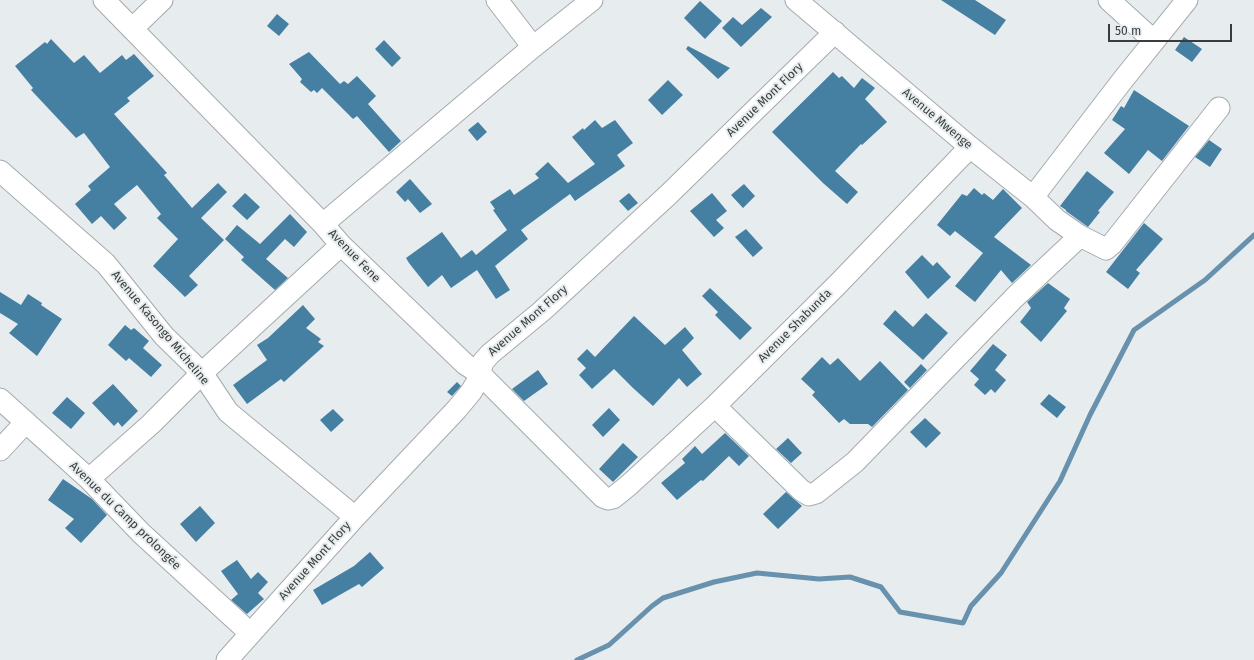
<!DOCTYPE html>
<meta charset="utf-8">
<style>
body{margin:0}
#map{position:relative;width:1254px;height:660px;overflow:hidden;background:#e7ecef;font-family:"Fira Sans",sans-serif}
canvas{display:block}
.scale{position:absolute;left:1108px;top:24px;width:124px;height:18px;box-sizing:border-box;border:2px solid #3a3c3d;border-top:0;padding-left:5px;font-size:12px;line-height:14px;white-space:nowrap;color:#3a3c3d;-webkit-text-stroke:3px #e7ecef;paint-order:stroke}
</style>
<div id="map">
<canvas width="1254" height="660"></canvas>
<div class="scale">50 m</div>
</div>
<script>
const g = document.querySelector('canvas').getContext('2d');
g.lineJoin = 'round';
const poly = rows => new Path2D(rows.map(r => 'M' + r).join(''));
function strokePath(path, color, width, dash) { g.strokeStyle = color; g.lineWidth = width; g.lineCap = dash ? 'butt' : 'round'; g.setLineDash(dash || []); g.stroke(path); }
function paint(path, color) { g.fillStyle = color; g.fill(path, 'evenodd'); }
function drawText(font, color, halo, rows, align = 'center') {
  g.font = font + ' "Fira Sans",sans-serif'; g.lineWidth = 4; g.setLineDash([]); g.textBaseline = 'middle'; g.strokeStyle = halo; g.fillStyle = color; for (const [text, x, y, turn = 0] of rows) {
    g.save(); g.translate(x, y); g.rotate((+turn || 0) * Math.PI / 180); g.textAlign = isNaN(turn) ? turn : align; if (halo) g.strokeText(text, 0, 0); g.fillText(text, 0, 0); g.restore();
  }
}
const stream = poly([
 [577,660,609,645,652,606,663,598,714,582,757,573,819,579,850,577,881,587,900,612,963,623,971,606,1001,573,1060,481,1090,415,1134,330,1205,280,1254,235]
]);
const building = poly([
 [941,0,975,0,1006,20,995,35],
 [700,1,722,21,705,39,684,18],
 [761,8,772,17,741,47,722,28,733,17,742,25],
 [277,14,289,24,279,36,267,26],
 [1184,37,1202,49,1192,62,1175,50],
 [51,39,74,63,84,55,100,73,122,55,126,60,134,54,154,76,127,98,130,101,114,114,167,173,164,175,192,208,218,183,227,192,201,218,224,240,189,276,198,285,185,297,153,266,178,239,157,218,161,214,137,185,114,204,127,218,114,230,101,216,92,224,75,204,91,190,88,186,110,167,84,133,76,138,31,90,33,88,15,66,45,42,47,44],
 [384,40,401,58,392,67,375,49],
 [688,46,730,68,718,79,686,49],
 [309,52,340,84,344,81,348,84,357,76,376,96,368,104,401,141,389,152,357,116,353,119,322,88,317,93,314,90,311,92,300,82,302,79,289,64],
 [833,72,839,78,842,76,854,88,862,78,875,88,865,99,887,122,862,145,861,144,835,171,858,192,847,204,823,183,772,132],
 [668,80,683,95,662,115,648,100],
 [1134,90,1189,126,1162,161,1148,150,1129,174,1104,153,1125,129,1112,120,1121,106,1124,108],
 [595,120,602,128,615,120,633,143,617,155,625,166,575,201,570,194,521,230,528,239,495,266,510,290,496,299,477,270,451,288,442,275,428,287,409,263,406,258,442,232,461,258,472,250,476,255,507,230,493,210,495,209,490,202,510,189,514,195,539,178,535,174,548,162,568,183,595,164,572,137,583,128,584,130],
 [478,122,487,132,477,141,468,130],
 [1209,140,1222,149,1210,167,1195,157],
 [1087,171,1114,192,1098,211,1100,212,1088,227,1066,211,1066,210,1060,206],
 [410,179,432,204,420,213,408,199,405,202,396,192],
 [744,184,755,196,743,208,731,195],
 [974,188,982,195,984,193,993,200,1003,189,1022,208,994,237,1031,265,1012,283,1001,270,975,302,955,286,983,253,955,231,950,236,937,225,962,194,967,196],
 [245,193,260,207,247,220,232,206],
 [629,193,638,203,628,211,619,201],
 [712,193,727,211,716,220,724,228,714,237,690,211],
 [290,214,307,232,294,247,285,239,266,259,288,278,275,290,241,260,244,257,225,239,237,225,260,244],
 [1144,223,1163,239,1136,270,1140,273,1128,289,1106,272],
 [746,229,763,248,753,257,735,237],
 [922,255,933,266,937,262,951,277,928,299,905,272],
 [1048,283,1070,299,1064,308,1067,311,1041,342,1020,322,1031,308,1027,302],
 [710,288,752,328,740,340,715,315,718,312,702,296],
 [0,292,21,305,28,294,42,303,41,305,62,319,37,356,9,333,18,324,0,313],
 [303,305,315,319,306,328,321,339,318,342,324,346,284,382,281,379,247,404,233,385,267,360,257,345,268,338],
 [895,310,913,327,926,313,948,333,923,360,883,324],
 [634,316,665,345,685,327,694,338,682,350,702,374,687,387,679,378,653,406,633,388,614,369,592,389,579,375,586,368,577,359,587,349,595,357],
 [125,325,131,330,134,328,149,341,143,348,162,365,151,377,129,358,126,361,108,345],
 [993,344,1007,355,995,370,1006,380,995,393,991,389,985,395,974,385,979,379,970,371],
 [822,357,830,365,838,358,860,381,880,361,908,390,872,427,868,424,850,424,844,419,839,423,812,395,815,392,801,379],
 [921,364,927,370,910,388,904,382],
 [538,370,548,384,524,401,512,389],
 [457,382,461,386,452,396,447,392],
 [113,384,138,411,122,427,118,422,114,426,92,403],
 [1049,394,1066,407,1057,418,1040,404],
 [67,397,85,413,71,429,52,413],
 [609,408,620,420,603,437,592,425],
 [333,409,344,420,331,432,320,420],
 [925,418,941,433,926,448,910,432],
 [725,433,749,456,739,466,729,456,703,481,701,480,677,500,661,483,685,463,682,459,695,446,702,454],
 [788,438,802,453,791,463,776,449],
 [623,443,638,457,613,482,599,469],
 [63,479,92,499,107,515,81,543,65,528,74,519,48,500],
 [786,492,802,506,778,529,763,514],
 [200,506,215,523,196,542,180,524],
 [370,552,384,568,362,587,359,584,322,605,313,590,354,566],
 [237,560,251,579,258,572,268,582,258,593,264,599,247,614,231,600,238,594,221,571]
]);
const minor = poly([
 [104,0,323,224,341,245,465,364,479,373,603,497,608,499,613,498,629,485,715,406,837,285,970,147],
 [497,0,533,47],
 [796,0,970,147,1033,197,1057,220,1080,236,1106,249,1112,244,1219,108],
 [1109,0,1154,41],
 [132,29,162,0],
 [0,171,106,264,164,336,202,373,228,412,355,517],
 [1033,197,1122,81,1187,0],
 [323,224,533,47,592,0],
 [0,399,89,479,141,533,250,633],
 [715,406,801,490,809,495,816,493,855,462,1015,297,1080,236],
 [0,450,26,422],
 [89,479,151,424,202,373,341,245],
 [227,660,355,517,457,409,471,392,477,382,483,362,490,354,542,311,668,195,835,32]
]);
const streetNames = [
 ["Avenue Mont Flory",765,100,-44],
 ["Avenue Mwenge",937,119,40],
 ["Avenue Fene",354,256,46],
 ["Avenue Mont Flory",528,321,-41],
 ["Avenue Shabunda",795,326,-45],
 ["Avenue Kasongo Micheline",160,328,50],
 ["Avenue du Camp prolongée",125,516,44],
 ["Avenue Mont Flory",315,561,-48]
];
strokePath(stream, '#6791ac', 5);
paint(building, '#457fa2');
strokePath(minor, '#a6aaad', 23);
strokePath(minor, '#fff', 21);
drawText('12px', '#3a3c3d', '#e7ecef', streetNames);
</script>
